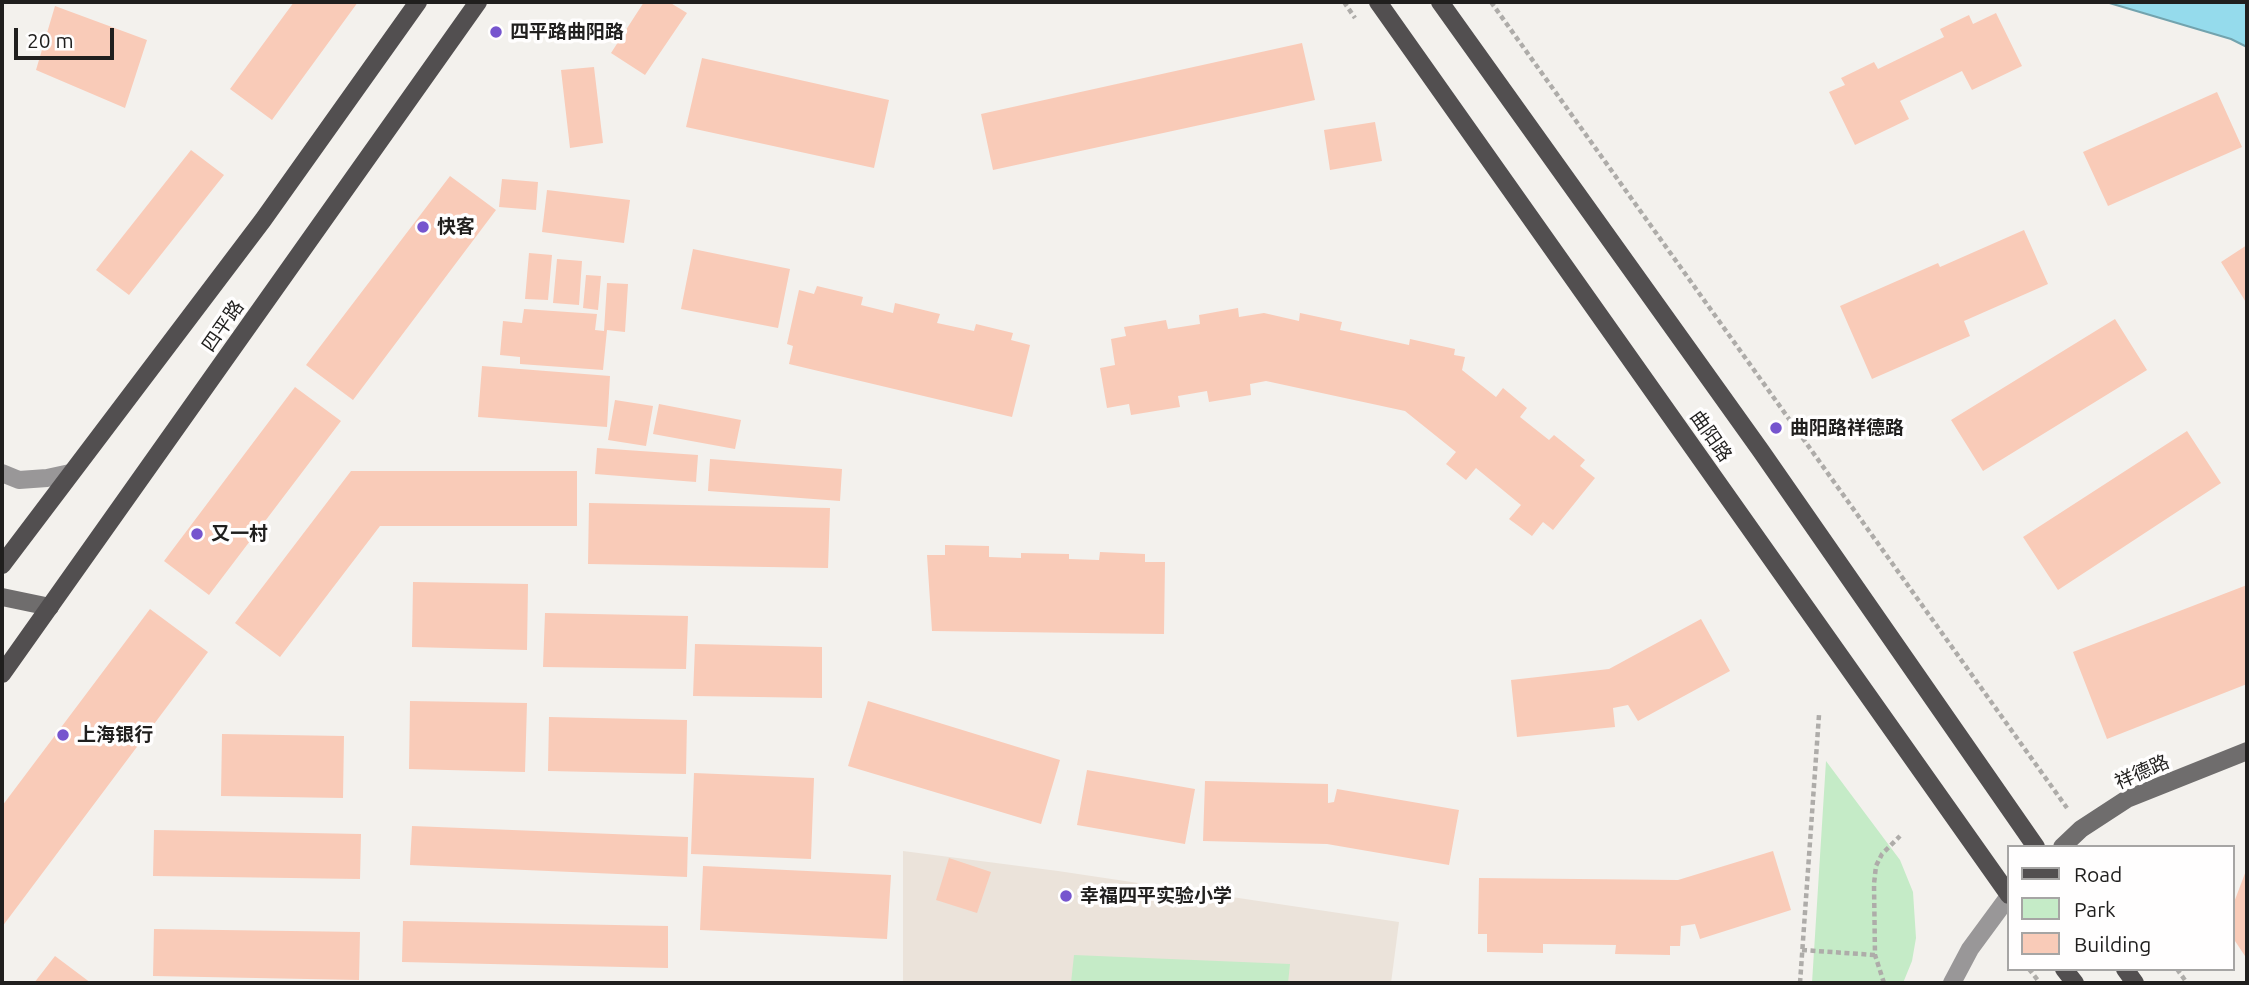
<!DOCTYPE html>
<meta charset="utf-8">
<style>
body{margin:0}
#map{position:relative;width:2249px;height:985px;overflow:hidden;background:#f3f1ed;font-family:Ubuntu,sans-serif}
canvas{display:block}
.frame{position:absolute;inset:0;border:4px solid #201f1e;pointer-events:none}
.legend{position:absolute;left:2007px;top:845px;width:228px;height:126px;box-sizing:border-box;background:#fffefe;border:2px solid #a6a5a4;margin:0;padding:9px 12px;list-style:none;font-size:21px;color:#201f1e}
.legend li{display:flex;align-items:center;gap:14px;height:35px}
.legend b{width:35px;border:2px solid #a6a5a4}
.scale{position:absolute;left:14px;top:28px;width:100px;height:32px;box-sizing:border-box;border:4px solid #201f1e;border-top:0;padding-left:9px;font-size:21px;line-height:24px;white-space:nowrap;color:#201f1e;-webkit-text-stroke:5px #fffefe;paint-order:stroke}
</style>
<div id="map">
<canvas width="2249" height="985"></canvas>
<div class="frame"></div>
<ul class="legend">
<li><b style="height:9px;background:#524f50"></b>Road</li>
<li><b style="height:19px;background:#c5ebc7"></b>Park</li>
<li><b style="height:19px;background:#f9cbb8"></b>Building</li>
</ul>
<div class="scale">20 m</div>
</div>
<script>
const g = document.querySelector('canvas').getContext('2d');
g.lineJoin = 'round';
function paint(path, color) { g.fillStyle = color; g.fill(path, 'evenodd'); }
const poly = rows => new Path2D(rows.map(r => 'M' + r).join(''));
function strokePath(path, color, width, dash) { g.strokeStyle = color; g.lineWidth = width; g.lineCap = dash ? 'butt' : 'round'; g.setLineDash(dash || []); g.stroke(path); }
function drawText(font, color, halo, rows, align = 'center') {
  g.font = font + ' Ubuntu,"Noto Sans SC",sans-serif'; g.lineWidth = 7; g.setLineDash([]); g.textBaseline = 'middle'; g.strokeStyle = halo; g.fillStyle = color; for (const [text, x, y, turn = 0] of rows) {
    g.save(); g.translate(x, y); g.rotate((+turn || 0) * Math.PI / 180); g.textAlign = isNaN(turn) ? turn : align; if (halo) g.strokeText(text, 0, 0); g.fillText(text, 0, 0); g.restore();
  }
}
const built = poly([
 [903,851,1058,871,1399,922,1391,983,903,983]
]);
const green = poly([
 [1826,761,1900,860,1913,892,1916,938,1912,961,1903,983,1812,983],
 [1074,955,1290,964,1288,983,1071,983]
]);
const water = poly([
 [2106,2,2247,2,2247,47,2231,39,2106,2]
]);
const building = poly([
 [294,2,358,2,272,120,230,89],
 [644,2,669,2,687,13,645,75,611,53],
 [55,6,147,40,125,108,36,70],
 [1996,13,2022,66,1972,90,1962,71,1900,101,1909,119,1855,145,1829,92,1845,85,1841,78,1874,62,1878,69,1944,37,1940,29,1969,15,1973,24],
 [1302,43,1315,100,993,170,981,114],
 [702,58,889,100,874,168,686,127],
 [594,67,603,143,570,148,561,70],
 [2217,92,2242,147,2108,206,2083,152],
 [1375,122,1382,161,1330,170,1324,130],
 [191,150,224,175,129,295,96,270],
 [450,176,496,210,353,400,306,365],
 [502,179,538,182,536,210,499,207],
 [547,190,630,200,624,243,542,232],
 [2024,230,2048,284,1964,321,1970,336,1872,379,1840,306,1938,263,1940,267],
 [2247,245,2247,304,2221,262],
 [693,249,790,269,778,328,681,309],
 [529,253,552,255,548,300,525,299],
 [557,259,582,261,579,305,553,303],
 [586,275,601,276,598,310,583,308],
 [607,283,628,284,625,332,607,330,603,370,520,364,520,357,500,355,503,321,522,323,524,309,597,314,595,330,604,331],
 [817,286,863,297,861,305,893,313,895,303,940,314,937,323,974,331,976,324,1013,333,1011,340,1030,345,1012,417,789,364,793,346,787,344,799,290,814,294],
 [1238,308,1239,317,1264,313,1299,321,1300,313,1342,322,1340,330,1409,345,1410,339,1455,349,1454,355,1465,357,1462,370,1496,397,1503,388,1527,408,1520,417,1549,440,1554,435,1585,460,1580,466,1595,478,1553,530,1543,522,1532,536,1509,519,1521,505,1476,468,1466,480,1446,464,1456,452,1405,411,1266,381,1250,384,1251,395,1209,402,1207,391,1178,396,1180,407,1131,415,1129,404,1107,408,1100,368,1115,365,1111,339,1126,336,1124,327,1166,320,1168,329,1200,324,1199,315],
 [2115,319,2147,370,1983,471,1951,420],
 [482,366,610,376,607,427,478,417],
 [295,387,341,421,209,595,164,561],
 [615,400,653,406,646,446,608,440],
 [659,404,741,420,735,449,653,434],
 [2187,431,2221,483,2058,590,2023,537],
 [597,448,698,455,696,482,595,474],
 [710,459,842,469,840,501,708,491],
 [351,471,577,471,577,526,380,526,280,657,235,623],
 [589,503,830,508,828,568,588,564],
 [945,545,989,546,989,557,1021,558,1021,553,1069,554,1069,559,1099,560,1100,552,1145,554,1145,562,1165,562,1164,634,932,631,927,555,945,555],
 [413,582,528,584,527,650,412,647],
 [2247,585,2247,684,2107,739,2073,652],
 [150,609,208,652,2,927,2,806],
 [545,613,688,616,686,669,543,667],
 [1701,619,1730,671,1638,721,1628,705,1613,708,1615,727,1517,737,1511,680,1609,669],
 [695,644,822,647,822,698,693,696],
 [410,701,527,703,525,772,409,769],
 [868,701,1060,760,1041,824,848,766],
 [549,717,687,720,686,774,548,771],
 [222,734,344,736,343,798,221,796],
 [1087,770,1195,789,1185,844,1077,825],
 [694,773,814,778,811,859,691,854],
 [1205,781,1328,784,1328,803,1334,802,1337,789,1459,810,1449,865,1327,844,1203,841],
 [412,826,688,837,687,877,410,865],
 [154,830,361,834,360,879,153,876],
 [1773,851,1791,910,1700,939,1695,924,1681,926,1680,946,1670,946,1670,955,1615,954,1616,945,1543,944,1543,953,1487,952,1487,934,1478,934,1479,878,1678,880],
 [949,858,991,872,977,913,936,900],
 [703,866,891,875,887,939,700,930],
 [2247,868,2247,959,2233,938,2233,905],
 [403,921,668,926,668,968,402,962],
 [154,929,360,932,359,980,153,976],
 [55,956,91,983,34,983]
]);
const path = poly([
 [1344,2,1355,18],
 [1491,2,2067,808],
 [1802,950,1875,955],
 [2029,969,2040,983],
 [2177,969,2187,983],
 [1800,983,1819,715],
 [1884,983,1875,955,1874,884,1876,866,1882,854,1900,836]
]);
const street = poly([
 [2,473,19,480,47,478,70,473],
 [1952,983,1970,949,2009,896]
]);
const secondary = poly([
 [2,597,50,607],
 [2062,847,2081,829,2127,799,2247,751]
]);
const primary = poly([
 [1378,2,2009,895],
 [1440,2,1761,451,2036,847],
 [2,565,263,220,418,2],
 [2,674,478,2],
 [2064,969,2075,983],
 [2125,969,2135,983]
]);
const markers = [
 [496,32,7,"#7655ce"],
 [423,227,7,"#7655ce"],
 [1776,428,7,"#7655ce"],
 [197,534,7,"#7655ce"],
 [63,735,7,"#7655ce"],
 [1066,896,7,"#7655ce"]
];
const poiNames = [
 ["四平路曲阳路",510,32],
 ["快客",437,227],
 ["曲阳路祥德路",1790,428],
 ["又一村",211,534],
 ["上海银行",77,735],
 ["幸福四平实验小学",1080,896]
];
const streetNames = [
 ["四平路",223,326,-55],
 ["曲阳路",1711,436,55],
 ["祥德路",2142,772,-24]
];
paint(built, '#ebe3da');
paint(green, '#c5ebc7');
paint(water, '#95dbec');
strokePath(water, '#72a3ae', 2);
paint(building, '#f9cbb8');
strokePath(path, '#aeaca9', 4.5, [5, 3.5]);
strokePath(street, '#999798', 18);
strokePath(secondary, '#6f6d6d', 18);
strokePath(primary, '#524f50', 18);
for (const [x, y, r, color] of markers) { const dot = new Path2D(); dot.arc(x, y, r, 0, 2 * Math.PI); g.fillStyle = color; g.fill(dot); strokePath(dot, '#fffefe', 2.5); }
drawText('bold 19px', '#201f1e', '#fffefe', poiNames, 'left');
drawText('19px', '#201f1e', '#fffefe', streetNames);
</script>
